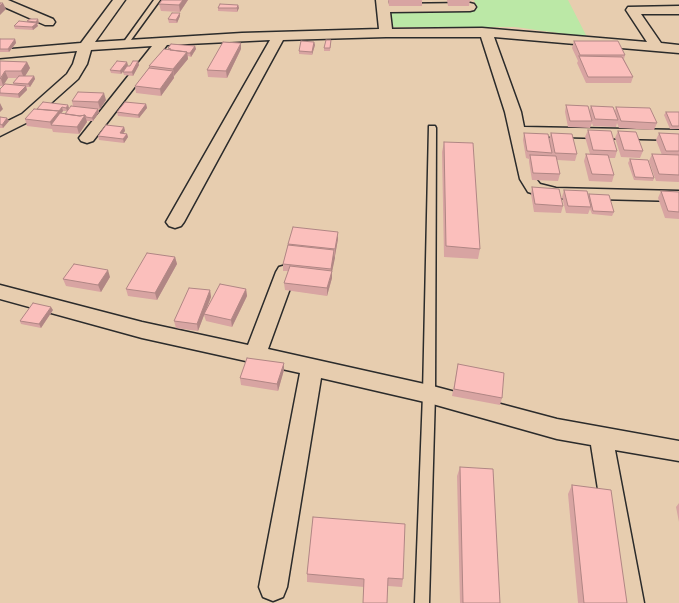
<!DOCTYPE html>
<style>
body{margin:0}
canvas{display:block;background:#e7cdaf}
</style>
<canvas width="679" height="603"></canvas>
<script>
const g = document.querySelector('canvas').getContext('2d');
g.lineJoin = 'round';
function paint(path, color) { g.fillStyle = color; g.fill(path, 'evenodd'); }
const poly = rows => new Path2D(rows.map(r => 'M' + r).join(''));
function strokePath(path, color, width, dash) { g.strokeStyle = color; g.lineWidth = width; g.lineCap = dash ? 'butt' : 'round'; g.setLineDash(dash || []); g.stroke(path); }
const green = poly([
 [474,0,568,0,587,37,515,27,393,27,390,9,477,9]
]);
const service = poly([
 [154,0,160,0,128,44,124,44,123,43,154,0],
 [429,126,435,126,436,128,435,394,429,603,415,603,423,394,429,126]
]);
const minor = poly([
 [0,0,8,0,53,19,55,22,53,25,45,25,0,5,0,0],
 [113,0,125,0,95,42,242,33,379,29,376,0,388,0,389,4,470,3,474,4,476,7,474,10,470,11,390,12,392,29,482,28,647,42,626,10,628,7,679,6,679,14,641,14,661,43,679,45,679,53,494,37,521,112,524,127,679,130,679,140,526,136,536,179,540,184,556,188,679,191,679,201,556,198,541,196,528,192,520,179,505,112,481,37,386,37,283,40,184,222,181,226,175,228,169,226,166,222,270,40,167,45,93,141,87,143,81,141,79,138,152,46,91,50,87,64,78,79,32,120,0,136,0,125,22,114,67,74,73,64,77,51,0,58,0,50,81,43,113,0],
 [286,265,293,267,296,272,268,349,429,385,557,419,679,441,679,461,615,450,644,603,616,603,591,445,557,439,429,403,321,378,287,587,283,597,273,601,263,597,259,587,300,373,142,338,0,299,0,285,142,322,248,345,276,272,279,267,286,265]
]);
const wall = poly([
 [188,0,180,12,161,11,159,4],
 [388,0,422,0,422,6,389,6],
 [447,0,470,0,469,6,448,6],
 [238,5,239,8,237,12,218,11,218,8],
 [180,16,177,23,169,23,168,19],
 [30,19,39,23,37,24,38,26,33,30,15,29,14,26,28,22,27,21],
 [0,39,15,39,16,43,9,52,0,52],
 [331,40,331,44,330,51,324,51,324,48],
 [574,41,625,55,624,59,633,77,631,83,586,83,577,63,578,61,572,48],
 [314,42,315,45,312,55,299,54,299,51],
 [195,46,196,49,191,57,188,56,188,59,174,76,174,78,161,96,136,93,135,86,150,68,149,66,168,49,168,48],
 [241,49,227,78,208,77,207,70],
 [0,61,27,62,30,68,25,76,34,76,35,79,30,87,26,87,27,90,19,98,0,96,0,89,3,86,0,86],
 [8,78,17,78,13,83,14,85,3,85],
 [138,61,139,65,133,76,124,75,123,72,121,74,111,73,110,70,128,65,128,66,130,66],
 [106,100,100,109,98,109,99,112,93,121,87,121,87,122,79,134,53,132,52,129,27,126,25,119,37,109,68,105,69,108,67,111,63,111,61,113,65,114,73,106,72,101],
 [146,104,147,108,139,118,118,116,117,112],
 [566,105,589,111,591,106,615,111,616,107,657,123,654,130,619,128,617,123,616,127,593,126,592,123,590,128,568,127,565,112],
 [666,112,679,112,679,129,670,129,664,115],
 [0,117,7,118,9,121,3,128,0,128],
 [124,127,125,131,123,133,127,134,128,137,124,143,99,140,98,136],
 [588,130,617,151,615,158,609,158,614,175,612,182,589,181,584,161,586,154,590,154,585,137],
 [618,131,643,151,640,158,621,157,615,138],
 [524,133,549,139,551,133,577,154,575,161,557,160,560,174,558,181,532,180,529,162,529,159,526,158,523,140],
 [659,133,679,134,679,182,656,181,649,161,652,154,662,155,656,140],
 [444,142,480,249,478,259,444,257,442,152],
 [630,159,654,178,653,181,634,180,628,163],
 [532,187,563,206,561,213,534,212,531,194],
 [564,190,588,196,589,194,614,212,612,216,592,214,590,209,588,214,566,213,562,197],
 [661,191,679,192,679,219,665,218,658,198],
 [338,239,332,271,332,278,327,296,285,290,284,283,288,271,283,271,283,264,288,244],
 [175,257,177,264,157,300,128,296,126,289],
 [110,277,101,292,66,286,63,279],
 [246,289,247,296,232,327,206,321,204,315,198,331,176,328,174,321,210,290,211,297,206,311],
 [53,310,41,328,21,324,20,321],
 [458,364,502,398,500,405,452,396],
 [284,370,278,391,241,385,240,378],
 [460,467,500,603,460,603,457,476],
 [572,485,627,603,578,603,568,494],
 [679,503,679,522,676,507],
 [313,517,403,579,402,587,388,586,364,587,307,582,307,574]
]);
const shadedWall = poly([
 [183,0,188,0,180,12,179,5],
 [3,3,6,9,0,15,0,6],
 [238,5,239,8,237,12,237,8],
 [180,13,180,16,177,23,176,20],
 [38,19,39,23,37,24,38,26,33,30,32,27,36,23,36,22],
 [15,39,16,43,9,52,8,49],
 [314,42,315,45,312,55,312,52],
 [241,43,241,49,227,78,226,71],
 [195,46,196,49,191,57,190,53],
 [187,52,188,59,174,76,173,69],
 [138,61,139,65,133,76,132,72],
 [27,62,30,68,24,78,21,71],
 [127,62,128,65,121,74,120,71],
 [5,71,8,78,3,86,1,79],
 [173,71,174,78,161,96,160,89],
 [34,76,35,79,30,87,28,84],
 [26,86,27,90,19,98,18,94],
 [104,93,106,100,100,109,98,102],
 [0,103,3,109,0,112],
 [146,104,147,108,139,118,138,115],
 [68,105,69,108,67,111,66,108],
 [62,107,63,111,51,125,50,122],
 [98,109,99,112,93,121,92,118],
 [85,115,87,122,79,134,77,127],
 [7,118,9,121,3,128,2,125],
 [124,127,125,131,121,136,120,133],
 [127,134,128,137,124,143,123,139],
 [338,232,338,239,335,256,335,249],
 [334,250,335,258,332,272,332,271,332,278,327,296,327,288,331,275,331,269],
 [175,257,177,264,157,300,155,293],
 [108,270,110,277,101,292,98,285],
 [246,289,247,296,232,327,231,320],
 [210,290,211,297,198,331,197,324],
 [51,307,53,310,41,328,39,324],
 [284,363,284,370,278,391,277,384]
]);
const building = poly([
 [162,0,183,0,179,5,159,4,162,0],
 [0,3,3,3,0,6,0,3],
 [220,4,238,5,237,8,218,8,220,4],
 [172,13,180,13,176,20,168,19,172,13],
 [30,19,38,19,36,22,27,21,30,19],
 [19,21,37,23,32,27,14,26,19,21],
 [0,39,15,39,8,49,0,49,0,39],
 [326,40,331,40,330,48,324,48,326,40],
 [301,41,314,42,312,52,299,51,301,41],
 [574,41,618,41,625,55,580,55,574,41],
 [223,42,241,43,226,71,207,70,223,42],
 [171,44,195,46,190,53,187,53,187,52,170,50,171,49,168,48,171,44],
 [164,49,187,52,173,69,149,66,164,49],
 [579,56,622,57,633,77,588,77,579,56],
 [0,61,27,62,21,71,5,71,0,79,0,61],
 [117,61,127,62,120,71,110,70,117,61],
 [133,61,138,61,132,72,123,72,127,66,130,66,133,61],
 [149,68,173,71,160,89,135,86,149,68],
 [19,76,34,76,28,84,13,83,19,76],
 [5,84,26,86,18,94,0,93,0,89,5,84],
 [78,92,104,93,98,102,72,101,78,92],
 [43,102,68,105,66,108,62,107,59,111,37,109,43,102],
 [125,102,146,104,138,115,117,112,125,102],
 [566,105,588,106,592,121,570,121,566,105],
 [71,106,98,109,92,118,86,117,85,115,80,116,65,114,71,106],
 [591,106,613,107,618,120,595,119,591,106],
 [616,107,650,108,657,123,621,121,616,107],
 [34,109,59,111,50,122,25,119,34,109],
 [666,112,679,112,679,126,672,126,666,112],
 [60,113,80,116,85,115,77,127,51,125,60,113],
 [0,117,7,118,2,125,0,124,0,117],
 [106,125,124,127,120,133,127,134,123,139,98,136,106,125],
 [588,130,611,131,617,151,593,150,588,130],
 [618,131,636,132,643,151,624,150,618,131],
 [524,133,548,134,552,153,527,151,524,133],
 [551,133,572,134,577,154,555,153,551,133],
 [659,133,679,134,679,151,666,151,659,133],
 [444,142,473,143,480,249,446,246,444,142],
 [586,154,608,155,614,175,592,174,586,154],
 [652,154,679,155,679,175,659,174,652,154],
 [530,155,556,156,560,174,533,173,530,155],
 [630,159,648,160,654,178,635,177,630,159],
 [532,187,559,189,563,206,535,204,532,187],
 [564,190,587,191,591,207,568,206,564,190],
 [661,191,679,192,679,212,668,211,661,191],
 [589,194,609,195,614,212,593,211,589,194],
 [293,227,338,232,335,249,288,244,293,227],
 [288,245,334,250,331,269,283,264,288,245],
 [147,253,175,257,155,293,126,289,147,253],
 [74,264,108,270,98,285,63,279,74,264],
 [290,266,332,271,327,288,284,283,290,266],
 [220,284,246,289,231,320,204,314,220,284],
 [189,288,210,290,197,324,174,321,189,288],
 [33,303,51,307,39,324,20,321,33,303],
 [247,358,284,363,277,384,240,378,247,358],
 [458,364,504,373,502,398,454,389,458,364],
 [460,467,493,469,500,603,463,603,460,467],
 [572,485,611,490,627,603,584,603,572,485],
 [313,517,405,524,403,579,388,578,387,603,363,603,364,579,307,574,313,517]
]);
paint(green, '#bbe8a6');
strokePath(service, '#2b2b2b', 3);
strokePath(minor, '#2b2b2b', 3);
paint(service, '#e7cdaf');
paint(minor, '#e7cdaf');
paint(wall, '#d8a4a2');
paint(shadedWall, '#b08684');
paint(building, '#fbbfbc');
strokePath(building, '#b08684', 1);
</script>
